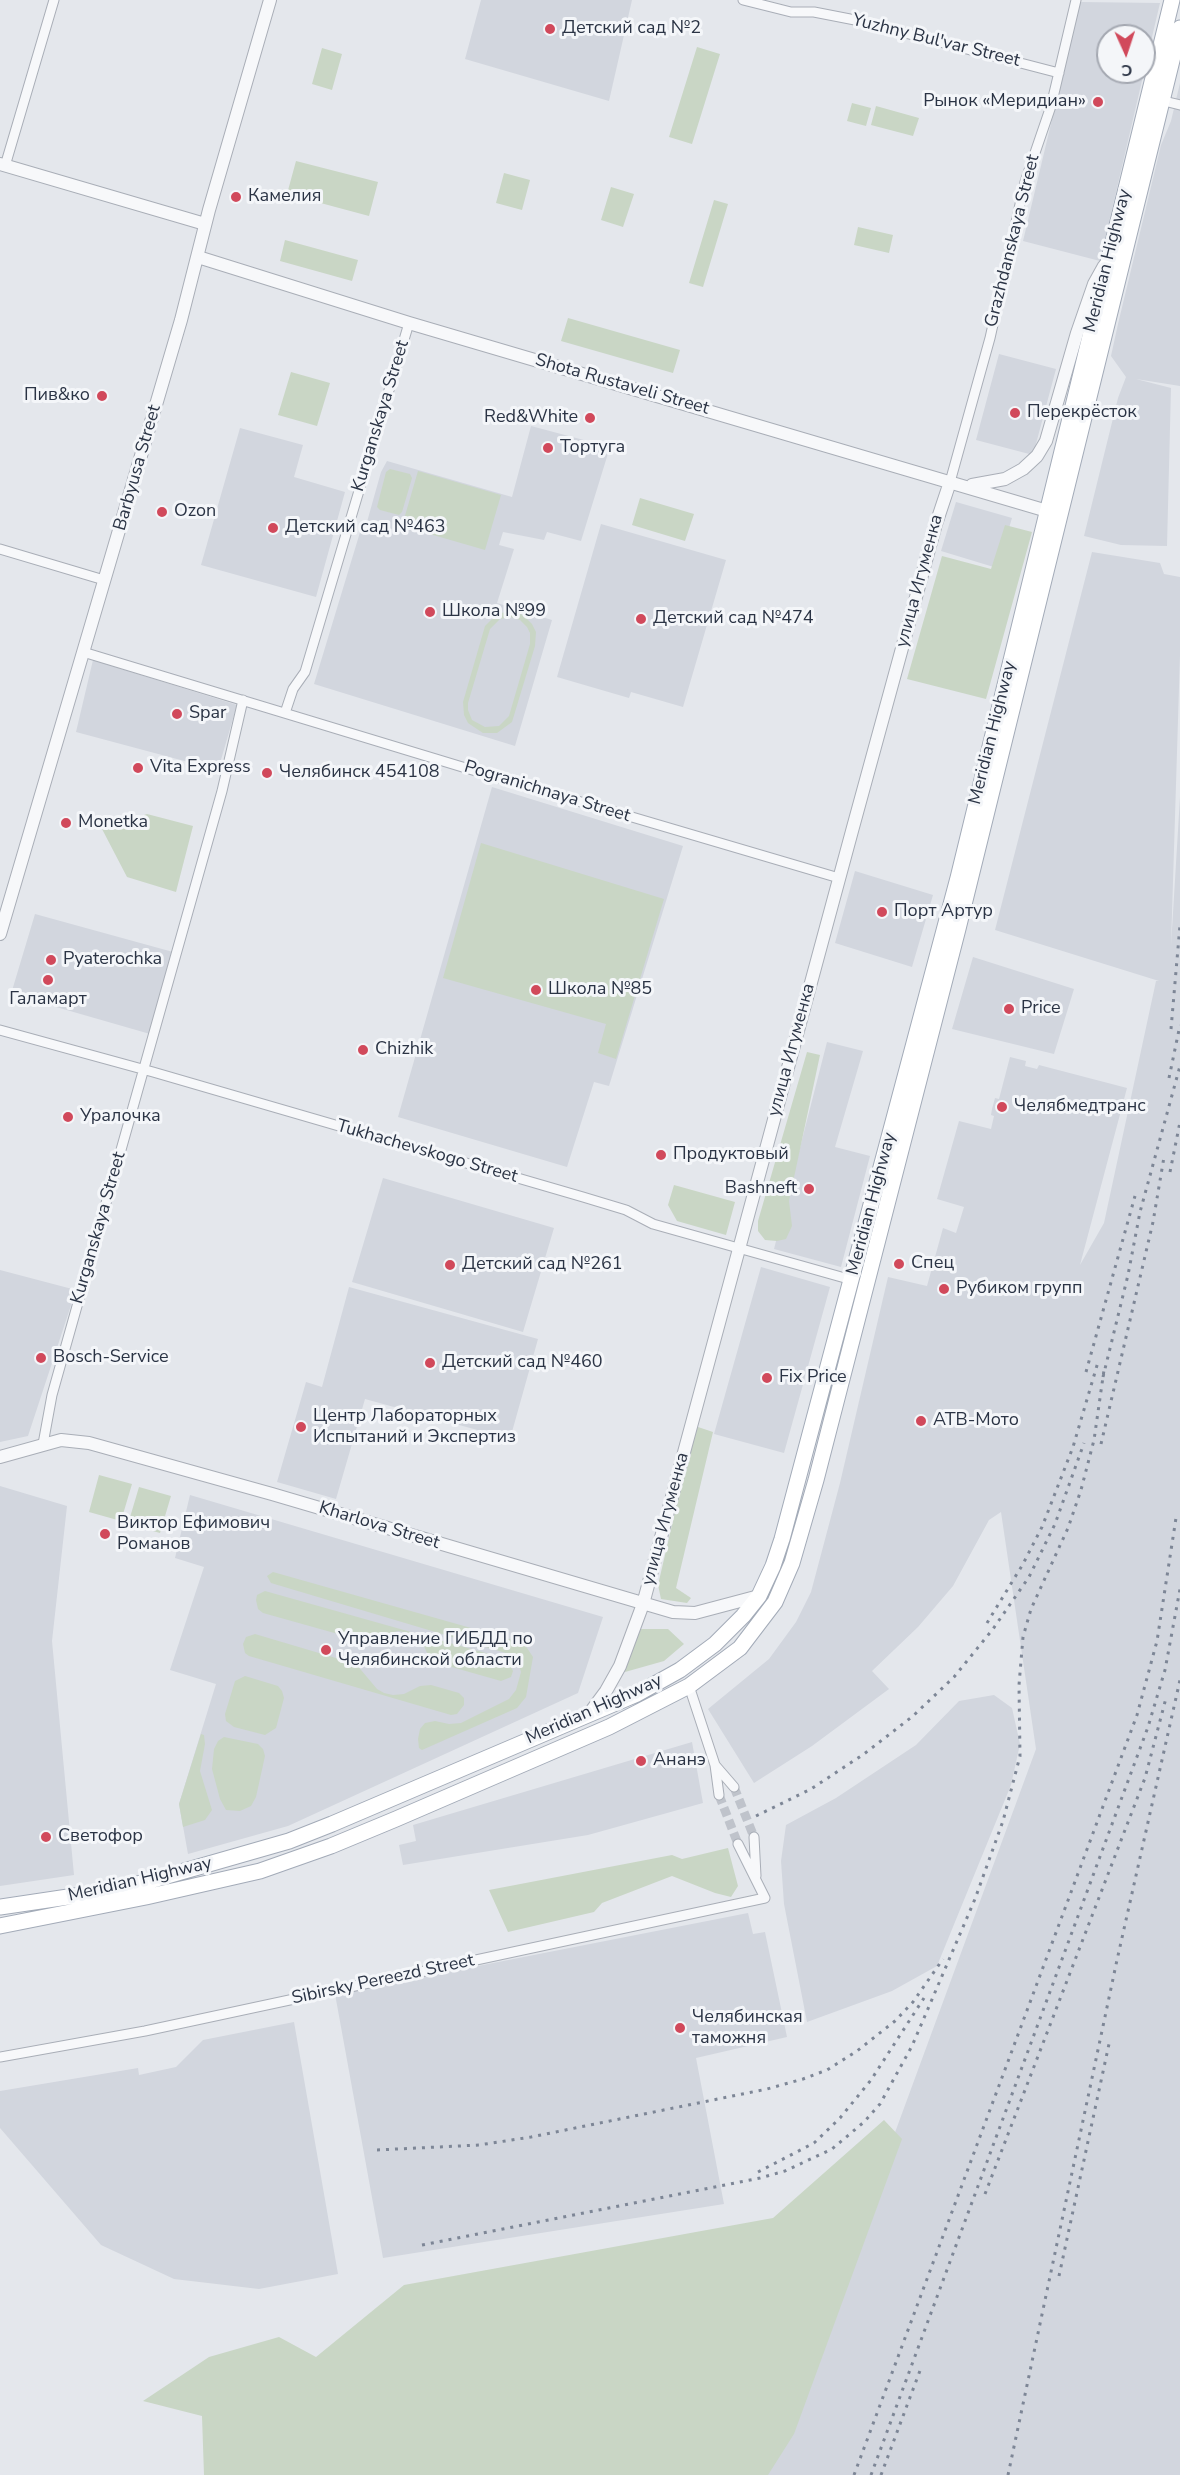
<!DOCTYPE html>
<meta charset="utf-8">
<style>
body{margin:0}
#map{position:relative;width:1180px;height:2475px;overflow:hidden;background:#e4e7ec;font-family:"Nunito Sans",sans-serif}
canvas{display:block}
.north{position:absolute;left:1096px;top:24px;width:60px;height:60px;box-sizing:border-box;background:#f4f6f9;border:2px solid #a4a8b1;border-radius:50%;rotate:177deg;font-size:16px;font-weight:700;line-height:24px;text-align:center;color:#2b3445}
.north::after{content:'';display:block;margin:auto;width:21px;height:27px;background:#d1495b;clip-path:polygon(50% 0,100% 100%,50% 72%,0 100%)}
</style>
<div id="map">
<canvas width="1180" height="2475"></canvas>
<div class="north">С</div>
</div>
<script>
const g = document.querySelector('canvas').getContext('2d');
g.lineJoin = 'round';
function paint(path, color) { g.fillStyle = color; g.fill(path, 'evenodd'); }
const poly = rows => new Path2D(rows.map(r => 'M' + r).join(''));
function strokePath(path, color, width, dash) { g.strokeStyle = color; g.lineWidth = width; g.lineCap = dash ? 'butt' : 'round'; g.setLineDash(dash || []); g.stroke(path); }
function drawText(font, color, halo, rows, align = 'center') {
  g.font = font + ' "Nunito Sans",sans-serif'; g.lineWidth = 6; g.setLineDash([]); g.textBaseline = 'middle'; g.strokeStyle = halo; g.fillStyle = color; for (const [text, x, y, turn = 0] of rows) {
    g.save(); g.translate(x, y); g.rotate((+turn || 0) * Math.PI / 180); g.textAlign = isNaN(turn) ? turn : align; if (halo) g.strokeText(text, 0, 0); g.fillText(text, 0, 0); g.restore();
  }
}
const built = poly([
 [481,0,632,0,609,101,465,59],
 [1080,2,1160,3,1144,71,1144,36,1108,36,1108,72,1144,72,1100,261,1023,241],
 [1180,83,1180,386,1136,379,1171,388,1167,546,1121,545,1084,536,1118,398,1126,377,1111,356,1118,324,1161,145,1171,121],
 [999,354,1056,369,1033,455,976,440],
 [531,426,610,447,581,541,547,532,544,540,503,532,499,545,514,549,497,603,552,620,515,746,314,684,361,529,365,529,381,472,387,461,512,497],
 [240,428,303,445,294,477,345,492,316,597,201,565],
 [956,502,1012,518,997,568,941,551],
 [601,524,726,560,683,707,631,692,629,698,557,677],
 [1092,552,1160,563,1164,574,1180,577,1180,655,1171,946,1180,797,1180,2475,733,2475,822,2331,1036,1749,1001,1512,989,1520,953,1586,918,1627,872,1671,889,1689,812,1746,754,1783,708,1709,769,1659,796,1622,811,1592,840,1483,888,1277,927,1286,943,1228,956,1233,964,1207,937,1199,959,1121,991,1129,994,1116,991,1115,992,1109,995,1098,999,1099,1010,1057,1026,1061,1025,1066,1037,1069,1039,1065,1127,1088,1080,1265,1104,1223,1156,981,1159,981,995,930],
 [93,660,237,705,218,770,76,732],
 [492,787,683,846,609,1086,594,1082,567,1167,398,1117],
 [855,871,933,895,912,967,835,943],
 [35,914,173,952,150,1034,11,994],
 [973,957,1074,989,1054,1054,952,1029],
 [827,1042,863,1051,835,1147,870,1156,841,1267,774,1249],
 [383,1178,554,1228,523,1332,352,1282],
 [761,1267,830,1287,784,1453,714,1434],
 [0,1270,76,1290,28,1436,0,1442],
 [349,1287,538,1339,510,1439,365,1399,336,1499,277,1482,306,1382,322,1387],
 [0,1486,67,1506,52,1641,74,1875,0,1886],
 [190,1495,603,1617,578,1693,288,1826,188,1854,179,1804,216,1684,170,1670,204,1567,175,1558],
 [994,1695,1012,1708,1020,1744,1011,1785,937,1966,892,1991,807,2022,784,1904,781,1861,786,1825,836,1798,916,1745,959,1701],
 [692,1742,703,1803,588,1835,403,1865,399,1845,416,1841,413,1825],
 [748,1913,753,1934,765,1932,787,2037,696,2058,724,2204,383,2258,335,1994],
 [294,2022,338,2274,259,2289,174,2279,101,2245,0,2128,0,2091,138,2068,139,2075,176,2067,203,2040]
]);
const green = poly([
 [697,47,720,54,692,144,669,137],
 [322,48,342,54,332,90,312,84],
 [852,103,871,108,866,126,847,121],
 [876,106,919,118,913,136,871,125],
 [296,161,378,182,369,216,287,194],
 [504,173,530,180,522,210,496,203],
 [611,187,634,194,623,227,601,220],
 [714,200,728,204,703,287,689,283],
 [858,227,893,235,889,253,854,245],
 [285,240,358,260,352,281,280,261],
 [568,318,680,350,673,373,561,341],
 [291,372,330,383,317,426,278,415],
 [390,469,410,474,412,478,402,512,399,515,380,510,377,507,386,472],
 [418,471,501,495,485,550,402,526],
 [640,498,694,514,685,541,632,525],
 [1005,525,1032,532,986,699,907,679,942,556,991,569],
 [510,611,523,615,532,624,536,632,535,646,512,722,497,733,483,733,468,723,464,715,463,702,485,626,497,614],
 [510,617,520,620,527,627,530,633,530,644,509,716,499,726,485,727,472,720,468,710,468,703,490,629,500,619],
 [147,814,193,826,176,892,127,877,102,829],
 [481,843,664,899,616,1059,598,1053,606,1024,443,978],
 [807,1052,820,1055,789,1201,792,1226,786,1239,777,1241,765,1240,758,1231,758,1221],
 [674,1185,735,1202,726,1235,677,1221,668,1205],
 [695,1426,713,1432,676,1588,691,1598,687,1603,661,1599,658,1585],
 [99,1475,132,1484,121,1521,89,1512],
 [139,1487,171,1496,160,1533,128,1524],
 [273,1572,517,1641,525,1645,533,1657,526,1697,517,1708,422,1750,419,1748,418,1739,420,1729,425,1723,435,1721,449,1724,461,1723,509,1699,516,1690,521,1672,517,1659,509,1654,271,1583,267,1576],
 [265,1591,507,1659,513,1671,511,1677,501,1681,434,1662,428,1655,421,1640,409,1633,398,1631,363,1641,263,1613,258,1609,256,1600,257,1595],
 [641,1629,668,1629,684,1644,664,1661,625,1672,625,1664],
 [255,1634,356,1664,377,1689,384,1693,393,1695,404,1694,420,1686,431,1685,459,1693,464,1698,464,1705,457,1714,451,1715,249,1656,245,1653,243,1644,246,1637],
 [245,1676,278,1686,282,1691,284,1698,276,1728,265,1735,234,1727,226,1721,225,1714,235,1681],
 [201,1734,204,1735,205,1744,200,1771,212,1810,205,1820,183,1827,179,1804],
 [224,1737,258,1744,263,1749,265,1756,256,1797,251,1806,240,1811,226,1810,220,1799,212,1769,214,1749,218,1741],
 [728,1848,738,1886,731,1897,715,1893,672,1876,602,1903,594,1912,508,1932,489,1890,672,1855,682,1859],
 [884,2120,902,2139,794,2434,768,2475,204,2475,202,2416,143,2401,209,2357,279,2337,316,2357,404,2285,773,2218]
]);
const minorTunnel = poly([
 [734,1787,754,1837],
 [719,1795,738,1844]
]);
const minor = poly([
 [743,0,791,12,814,12,855,20,1059,73],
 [1164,101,1180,105],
 [5,166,54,0],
 [950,482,990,338,1025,182,1051,106,1076,0],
 [0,549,104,580],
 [83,652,469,769,839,878],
 [285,713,293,689,305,672,409,323],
 [0,1030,153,1072,583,1197,626,1210,653,1224,852,1280],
 [43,1444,52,1395,222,791,243,700],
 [689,1686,715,1765,719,1795],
 [715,1765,734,1787],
 [754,1837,756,1876],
 [0,2057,145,2031,765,1898,738,1844]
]);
const tertiary = poly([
 [0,164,205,224],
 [198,257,409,323,1054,513],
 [972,485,1005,479,1023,469,1037,456,1046,441,1077,333,1094,284,1104,266],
 [0,934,181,320,209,210,270,0],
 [0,1457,61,1440,89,1443,272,1494,673,1612,695,1613,759,1596],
 [589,1714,606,1691,620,1666,643,1604,852,831,936,524,950,482]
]);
const primary = poly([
 [0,1907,88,1894,146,1882,289,1841,332,1824,637,1694,680,1670,715,1644,743,1616,759,1596,773,1566,782,1539,958,878,1172,0],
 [0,1926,146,1897,260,1871,331,1846,396,1819,609,1727,689,1686,740,1648,775,1602,792,1563,816,1480,958,929,1180,28]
]);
const rail = poly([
 [1171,1029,1180,925],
 [1169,1078,1180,1025],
 [1170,1172,1180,1122],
 [1086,1372,1135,1196],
 [1103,1377,1128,1275,1140,1212,1180,1066],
 [1101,1444,1153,1222,1164,1157],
 [987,1623,1023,1564,1042,1527,1073,1447,1098,1362],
 [756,1816,811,1789,864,1754,913,1716,954,1677,993,1629,1029,1577,1055,1524,1084,1443],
 [377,2150,479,2145,531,2137,767,2089,803,2079,827,2070,857,2051,895,2021,913,2002,943,1959],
 [758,2172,814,2143,840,2118,871,2080,924,1998],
 [985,2194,1145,1778,1166,1698],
 [422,2245,760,2178,785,2171,832,2149,864,2122,880,2104,912,2046,975,1899,1003,1821,1020,1756,1019,1685,1023,1637,1031,1609,1068,1528,1081,1490,1094,1440,1104,1370],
 [1059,2276,1109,2044],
 [854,2475,1137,1715,1157,1641,1176,1518],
 [871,2475,1148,1727,1165,1670,1180,1589],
 [881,2475,921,2368],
 [1008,2475,1117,1960,1180,1680]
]);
const markers = [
 [550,29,6,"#d1495b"],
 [1098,102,6,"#d1495b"],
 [236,197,6,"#d1495b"],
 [102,396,6,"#d1495b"],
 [1015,413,6,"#d1495b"],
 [590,418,6,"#d1495b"],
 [548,448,6,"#d1495b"],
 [162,512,6,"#d1495b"],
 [273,528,6,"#d1495b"],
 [430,612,6,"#d1495b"],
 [641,619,6,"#d1495b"],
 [177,714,6,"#d1495b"],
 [138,768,6,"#d1495b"],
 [267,773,6,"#d1495b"],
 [66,823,6,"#d1495b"],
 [882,912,6,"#d1495b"],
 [51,960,6,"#d1495b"],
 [48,980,6,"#d1495b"],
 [536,990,6,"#d1495b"],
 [1009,1009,6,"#d1495b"],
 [363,1050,6,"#d1495b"],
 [1002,1107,6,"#d1495b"],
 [68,1117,6,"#d1495b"],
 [661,1155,6,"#d1495b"],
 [809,1189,6,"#d1495b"],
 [899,1264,6,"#d1495b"],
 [450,1265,6,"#d1495b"],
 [944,1289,6,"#d1495b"],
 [41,1358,6,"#d1495b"],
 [430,1363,6,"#d1495b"],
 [767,1378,6,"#d1495b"],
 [921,1421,6,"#d1495b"],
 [301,1427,6,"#d1495b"],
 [105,1534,6,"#d1495b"],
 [326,1650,6,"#d1495b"],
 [641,1761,6,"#d1495b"],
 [46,1837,6,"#d1495b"],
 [680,2028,6,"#d1495b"]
];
const poiNames = [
 ["Детский сад №2",562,29],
 ["Рынок «Меридиан»",1086,102,"right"],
 ["Камелия",248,197],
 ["Пив&ко",90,396,"right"],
 ["Перекрёсток",1027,413],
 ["Red&White",578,418,"right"],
 ["Тортуга",560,448],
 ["Ozon",174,512],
 ["Детский сад №463",285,528],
 ["Школа №99",442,612],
 ["Детский сад №474",653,619],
 ["Spar",189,714],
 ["Vita Express",150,768],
 ["Челябинск 454108",279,773],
 ["Monetka",78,823],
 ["Порт Артур",894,912],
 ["Pyaterochka",63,960],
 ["Школа №85",548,990],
 ["Галамарт",48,1000,"center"],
 ["Price",1021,1009],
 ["Chizhik",375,1050],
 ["Челябмедтранс",1014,1107],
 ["Уралочка",80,1117],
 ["Продуктовый",673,1155],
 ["Bashneft",797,1189,"right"],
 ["Спец",911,1264],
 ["Детский сад №261",462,1265],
 ["Рубиком групп",956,1289],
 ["Bosch-Service",53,1358],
 ["Детский сад №460",442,1363],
 ["Fix Price",779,1378],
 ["Центр Лабораторных",313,1417],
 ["Испытаний и Экспертиз",313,1438],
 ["АТВ-Мото",933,1421],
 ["Виктор Ефимович",117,1524],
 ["Романов",117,1545],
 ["Управление ГИБДД по",338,1640],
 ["Челябинской области",338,1661],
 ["Ананэ",653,1761],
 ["Светофор",58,1837],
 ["Челябинская",692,2018],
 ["таможня",692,2039]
];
const streetNames = [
 ["Yuzhny Bul'var Street",936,41,14],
 ["Grazhdanskaya Street",1013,241,-76],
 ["Meridian Highway",1108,261,-76],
 ["Shota Rustaveli Street",622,385,16],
 ["Kurganskaya Street",381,416,-73],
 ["Barbyusa Street",138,468,-74],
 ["улица Игуменка",920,581,-75],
 ["Meridian Highway",993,733,-76],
 ["Pogranichnaya Street",547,792,17],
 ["улица Игуменка",792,1050,-75],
 ["Tukhachevskogo Street",427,1152,16],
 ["Meridian Highway",872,1204,-75],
 ["Kurganskaya Street",99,1228,-74],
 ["улица Игуменка",666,1519,-75],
 ["Kharlova Street",379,1526,17],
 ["Meridian Highway",594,1710,-24],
 ["Meridian Highway",140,1880,-13],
 ["Sibirsky Pereezd Street",383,1980,-12]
];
paint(built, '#d2d6de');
paint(green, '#c9d6c5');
strokePath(minorTunnel, '#bfc3cb', 9, [9, 4.5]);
strokePath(minor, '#a9aeb7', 11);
strokePath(tertiary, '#a9aeb7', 14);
strokePath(primary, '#a3abb8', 17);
strokePath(minor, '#f7f8fa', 9);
strokePath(tertiary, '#f7f8fa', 12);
strokePath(primary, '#fff', 15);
strokePath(rail, '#7d8696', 3, [3, 6]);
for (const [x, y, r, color] of markers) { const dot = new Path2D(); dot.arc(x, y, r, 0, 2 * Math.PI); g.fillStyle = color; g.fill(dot); strokePath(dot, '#f4f6f9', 2); }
drawText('18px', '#2b3445', '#f4f6f9', poiNames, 'left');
drawText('18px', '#2b3445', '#f4f6f9', streetNames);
</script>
